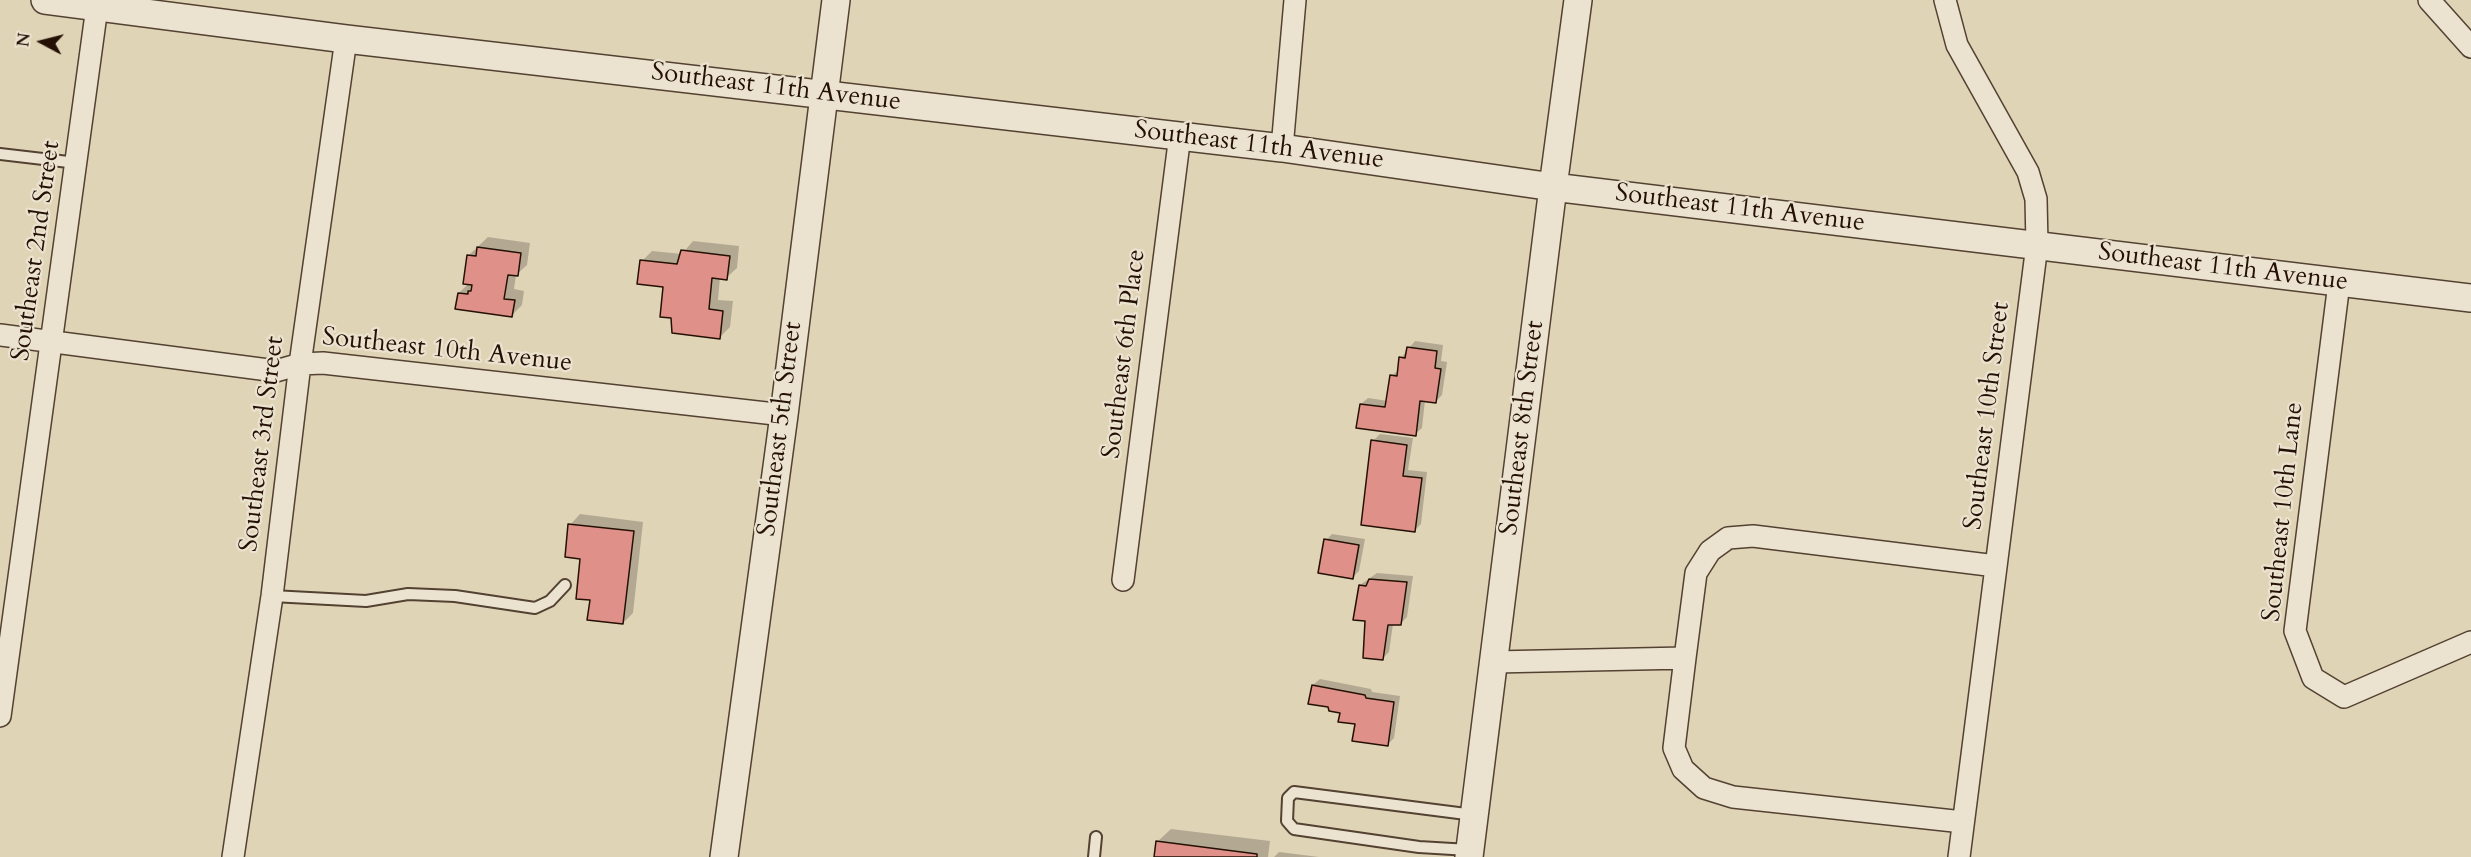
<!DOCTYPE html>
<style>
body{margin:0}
#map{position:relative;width:2471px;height:857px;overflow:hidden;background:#e0d4b7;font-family:Cardo,serif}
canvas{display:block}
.north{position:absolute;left:12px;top:12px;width:60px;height:60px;-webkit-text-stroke:4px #ebe3d0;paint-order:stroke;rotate:277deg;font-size:16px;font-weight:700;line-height:24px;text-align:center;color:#241004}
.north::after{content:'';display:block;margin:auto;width:21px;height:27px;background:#241004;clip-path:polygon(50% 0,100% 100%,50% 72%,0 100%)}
</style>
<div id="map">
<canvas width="2471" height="857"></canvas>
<div class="north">N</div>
</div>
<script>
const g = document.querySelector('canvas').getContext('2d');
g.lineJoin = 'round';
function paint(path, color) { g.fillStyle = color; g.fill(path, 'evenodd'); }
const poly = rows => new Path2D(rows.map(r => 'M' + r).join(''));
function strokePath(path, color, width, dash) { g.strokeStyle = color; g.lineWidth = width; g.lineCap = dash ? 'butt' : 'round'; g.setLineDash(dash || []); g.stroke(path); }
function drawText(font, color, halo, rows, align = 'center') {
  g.font = font + ' Cardo,serif'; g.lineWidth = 4.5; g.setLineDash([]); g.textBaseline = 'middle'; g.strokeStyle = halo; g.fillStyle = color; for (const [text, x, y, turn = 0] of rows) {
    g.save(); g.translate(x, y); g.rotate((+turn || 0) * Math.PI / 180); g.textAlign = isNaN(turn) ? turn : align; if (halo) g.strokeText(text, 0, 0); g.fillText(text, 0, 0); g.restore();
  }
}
const shadow = poly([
 [488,237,530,243,527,265,516,275,514,289,524,291,522,305,512,315,459,293,469,283,469,255],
 [693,241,739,246,737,268,726,278,720,277,718,300,733,301,730,327,720,337,673,317,664,286,642,261,652,251,682,254],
 [1415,341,1443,345,1441,361,1447,362,1442,395,1436,401,1425,400,1422,428,1415,434,1361,404,1368,398,1388,401,1391,376,1399,370,1401,358],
 [1380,434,1413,438,1408,470,1427,472,1421,524,1415,530,1373,441],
 [580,514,643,522,633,613,623,623,591,599,582,557,570,525],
 [1332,534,1365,539,1359,571,1352,578,1326,540],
 [1377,573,1413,576,1407,617,1401,623,1393,624,1389,652,1383,658,1367,620,1360,585],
 [1320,679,1371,689,1372,692,1400,696,1394,738,1387,745,1341,711,1313,685],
 [1171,829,1270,841,1268,857,1156,857,1157,842],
 [1279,852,1319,857,1274,857]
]);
const building = poly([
 [477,247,521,253,518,276,508,275,504,299,515,300,512,317,455,309,458,293,468,294,468,291,471,291,472,285,463,284,467,255,476,256,477,247],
 [681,250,730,256,727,280,712,278,709,309,723,311,720,339,672,333,671,318,660,317,663,287,637,284,640,260,677,264,681,250],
 [1407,347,1437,351,1435,368,1441,369,1436,403,1420,401,1416,436,1356,428,1360,404,1385,407,1390,375,1397,376,1399,357,1405,358,1407,347],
 [1371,440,1407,445,1403,476,1422,478,1415,532,1361,525,1371,440],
 [568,524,634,531,623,624,587,620,590,600,576,599,580,559,565,557,568,524],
 [1324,539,1359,545,1353,579,1318,573,1324,539],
 [1369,579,1407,582,1401,625,1388,625,1383,660,1363,658,1365,621,1353,620,1359,585,1366,586,1369,579],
 [1312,685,1365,695,1366,698,1394,702,1388,746,1352,741,1355,724,1338,722,1340,713,1329,711,1328,707,1308,704,1312,685],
 [1156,841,1257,854,1257,857,1154,857,1156,841]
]);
const service = poly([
 [0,154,77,163],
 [272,596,366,601,408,594,455,596,535,608,550,601,565,585],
 [1469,850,1419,847,1294,829,1287,821,1288,798,1294,792,1474,815],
 [1094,857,1096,837]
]);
const minor = poly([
 [1945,0,1957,45,2028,172,2036,199,2037,245,1959,857],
 [2429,0,2471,47],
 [1282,148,1295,0],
 [2339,283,2295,631,2313,678,2344,697,2471,642],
 [0,335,276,371,300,364,323,363,784,415],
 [1123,580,1180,135],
 [1685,658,1674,748,1683,769,1704,788,1733,797,1963,822],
 [1494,662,1685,658,1696,573,1710,551,1728,538,1753,536,1996,566],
 [0,716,97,7],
 [233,857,272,596,300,364,346,39]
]);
const tertiary = poly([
 [45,0,346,39,1282,148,1553,187,2471,298],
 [724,857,784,415,836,0],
 [1469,857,1553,187,1578,0]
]);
const streetNames = [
 ["Southeast 11th Avenue",776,88,7],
 ["Southeast 11th Avenue",1259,146,7],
 ["Southeast 11th Avenue",1740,209,7],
 ["Southeast 2nd Street",37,251,-82],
 ["Southeast 11th Avenue",2223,268,7],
 ["Southeast 10th Avenue",447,351,6],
 ["Southeast 6th Place",1125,354,-83],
 ["Southeast 10th Street",1988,416,-83],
 ["Southeast 8th Street",1523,428,-83],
 ["Southeast 5th Street",781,429,-83],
 ["Southeast 3rd Street",263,444,-83],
 ["Southeast 10th Lane",2284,512,-84]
];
paint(shadow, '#0003');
paint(building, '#df9088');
strokePath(building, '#241004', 1.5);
strokePath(service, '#534131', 14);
strokePath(minor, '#534131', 24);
strokePath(tertiary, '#534131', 30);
strokePath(service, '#ebe3d0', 10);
strokePath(minor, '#ebe3d0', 21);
strokePath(tertiary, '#ebe3d0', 27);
drawText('26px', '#241004', '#ebe3d0', streetNames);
</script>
